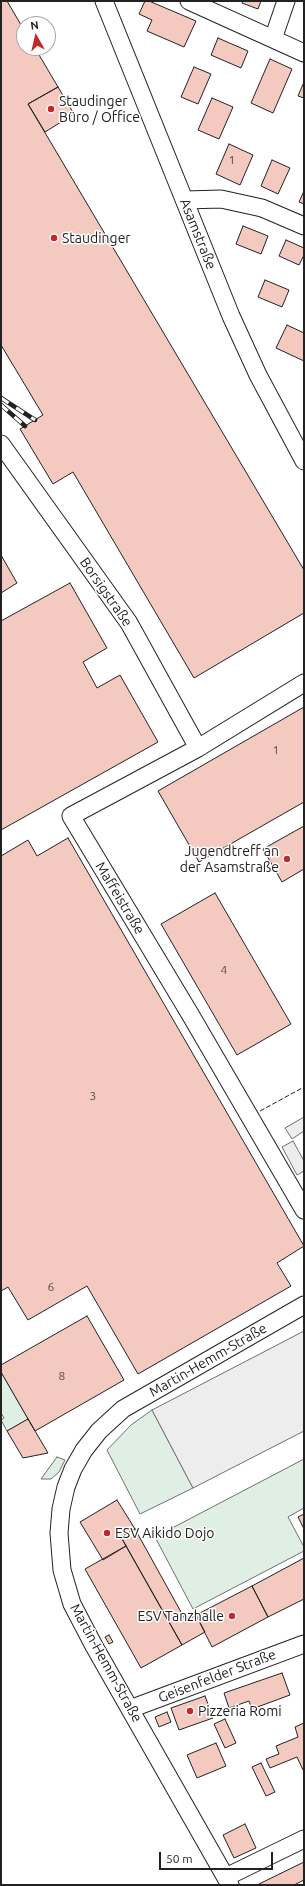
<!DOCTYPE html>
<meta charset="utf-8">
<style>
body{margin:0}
#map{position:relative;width:305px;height:1886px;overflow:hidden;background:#fff;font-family:Ubuntu,sans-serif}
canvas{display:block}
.frame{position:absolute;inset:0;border:2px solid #222;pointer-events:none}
.north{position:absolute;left:16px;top:16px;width:40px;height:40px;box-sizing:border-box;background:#fff;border:1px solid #a7a7a7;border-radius:50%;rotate:352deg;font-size:11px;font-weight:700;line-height:16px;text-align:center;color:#222}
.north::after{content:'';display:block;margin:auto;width:14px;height:18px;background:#c62828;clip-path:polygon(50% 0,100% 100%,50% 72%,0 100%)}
.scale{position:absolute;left:159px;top:1852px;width:114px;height:18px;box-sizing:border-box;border:2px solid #222;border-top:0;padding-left:5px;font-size:12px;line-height:14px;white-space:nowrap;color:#222;-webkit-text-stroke:3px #fff;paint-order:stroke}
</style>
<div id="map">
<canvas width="305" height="1886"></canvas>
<div class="frame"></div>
<div class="north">N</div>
<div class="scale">50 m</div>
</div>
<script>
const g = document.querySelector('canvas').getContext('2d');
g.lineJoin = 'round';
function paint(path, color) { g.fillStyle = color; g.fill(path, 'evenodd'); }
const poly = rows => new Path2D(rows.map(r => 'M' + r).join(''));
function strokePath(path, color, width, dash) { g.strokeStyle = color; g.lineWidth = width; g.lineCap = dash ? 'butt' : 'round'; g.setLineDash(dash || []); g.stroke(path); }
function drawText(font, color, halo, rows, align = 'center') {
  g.font = font + ' Ubuntu,sans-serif'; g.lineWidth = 3; g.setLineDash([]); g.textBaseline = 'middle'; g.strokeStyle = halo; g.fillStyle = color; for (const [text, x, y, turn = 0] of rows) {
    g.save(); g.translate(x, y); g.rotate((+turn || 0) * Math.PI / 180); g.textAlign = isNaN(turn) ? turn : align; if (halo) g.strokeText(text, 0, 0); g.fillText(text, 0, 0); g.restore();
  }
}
const green = poly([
 [1,1372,28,1419,7,1431,1,1420,4,1418,1,1413,1,1372],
 [152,1410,193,1488,140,1514,107,1450,131,1425,152,1410],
 [57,1457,65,1460,59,1472,51,1479,41,1479,57,1457],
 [304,1459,304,1508,288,1517,304,1547,304,1551,193,1609,155,1537,304,1459]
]);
const parking = poly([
 [304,1117,304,1131,292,1139,285,1128,304,1117],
 [293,1141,304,1161,304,1171,297,1175,282,1147,293,1141],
 [304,1331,304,1431,193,1488,152,1410,304,1331]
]);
const building = poly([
 [1,1,7,1,24,30,24,48,35,48,58,87,28,104,304,570,304,613,194,678,73,472,53,484,20,429,43,415,1,345,1,1],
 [145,1,149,1,196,21,184,47,147,31,152,20,139,14,145,1],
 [243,1,261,1,258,9,242,3,243,1],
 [218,38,248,51,241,68,211,55,218,38],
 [270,59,292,69,273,113,251,103,270,59],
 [194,67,211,74,198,104,181,97,194,67],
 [304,82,304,98,298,96,304,82],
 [58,87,74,114,45,132,28,104,58,87],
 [212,98,233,107,219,139,198,130,212,98],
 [229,144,253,155,240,185,216,174,229,144],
 [272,160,290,168,278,194,261,186,272,160],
 [304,191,304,204,299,202,304,191],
 [243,226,268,236,261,254,236,244,243,226],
 [286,240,304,248,304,255,299,265,279,256,286,240],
 [265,280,289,290,282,307,258,297,265,280],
 [287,325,304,333,304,361,276,348,287,325],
 [1,555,17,583,1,593,1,555],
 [70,583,107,648,83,662,97,688,120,675,158,742,1,830,1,621,70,583],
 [304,707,304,802,199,862,158,791,304,707],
 [304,826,304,869,282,882,263,849,304,826],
 [68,838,304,1246,277,1263,291,1286,138,1374,87,1286,28,1320,8,1287,1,1291,1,856,28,840,37,856,68,838],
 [215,893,291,1024,237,1055,161,924,215,893],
 [87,1316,124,1380,35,1431,1,1372,1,1365,87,1316],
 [28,1419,48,1453,23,1458,7,1431,28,1419],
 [117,1500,135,1529,121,1537,126,1546,103,1560,80,1522,117,1500],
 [304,1514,304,1529,298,1517,304,1514],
 [135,1529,186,1621,196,1615,205,1632,182,1645,121,1537,135,1529],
 [126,1546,182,1645,141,1668,85,1569,126,1546],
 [304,1558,304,1599,268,1617,252,1586,304,1558],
 [252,1586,268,1617,212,1647,196,1615,252,1586],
 [109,1635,113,1642,109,1644,105,1637,109,1635],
 [282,1673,290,1695,252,1709,249,1701,229,1708,224,1693,282,1673],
 [205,1696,213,1718,179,1730,171,1708,205,1696],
 [167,1712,171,1722,159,1727,155,1717,167,1712],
 [225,1719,236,1743,225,1748,214,1724,225,1719],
 [304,1723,304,1769,303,1770,297,1757,270,1768,266,1759,279,1754,276,1746,298,1737,295,1727,304,1723],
 [216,1743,226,1766,197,1778,187,1755,216,1743],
 [261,1763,275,1792,266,1796,252,1767,261,1763],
 [245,1824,256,1848,234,1858,223,1835,245,1824],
 [304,1862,304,1880,294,1885,259,1885,259,1884,304,1862]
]);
const minor = poly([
 [104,1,231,316,258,375,304,461],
 [189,1,304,53],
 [273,39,286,1],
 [185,200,221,199,262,208,304,226],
 [1,444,129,623,198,748],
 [304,683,198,748,71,816,190,1014,304,1210],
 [130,1709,304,1644],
 [226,1877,304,1839],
 [230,1885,94,1646,72,1604,62,1570,59,1533,61,1509,66,1487,73,1469,84,1450,99,1431,123,1409,304,1305]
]);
const rail = poly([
 [1,398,35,420],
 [1,405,25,426]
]);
const fence = poly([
 [260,1111,304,1087]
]);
const markers = [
 [51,109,4,"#c62828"],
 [54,238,4,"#c62828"],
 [287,859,4,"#c62828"],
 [107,1533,4,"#c62828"],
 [232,1616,4,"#c62828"],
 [190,1711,4,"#c62828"]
];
const numberNames = [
 ["1",232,160],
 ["1",276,750],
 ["4",224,970],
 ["3",93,1096],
 ["6",51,1287],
 ["8",62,1376]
];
const poiNames = [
 ["Staudinger",59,101],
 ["Büro / Office",59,117],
 ["Staudinger",62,238],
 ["Jugendtreff an",279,851,"right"],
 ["der Asamstraße",279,867,"right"],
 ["ESV Aikido Dojo",115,1533],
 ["ESV Tanzhalle",224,1616,"right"],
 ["Pizzeria Romi",198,1711]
];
const streetNames = [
 ["Asamstraße",198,234,68],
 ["Borsigstraße",106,592,55],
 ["Maffeistraße",120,898,59],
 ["Martin-Hemm-Straße",208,1360,-30],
 ["Martin-Hemm-Straße",106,1663,61],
 ["Geisenfelder Straße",217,1676,-21]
];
paint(green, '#e0efe3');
strokePath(green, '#6f6f6f', 1);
paint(parking, '#ededed');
strokePath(parking, '#6f6f6f', 1);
paint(building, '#f3c9c0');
strokePath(building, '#222', 1);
strokePath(minor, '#222', 19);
strokePath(minor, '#fff', 17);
strokePath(rail, '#222', 4.5);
strokePath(rail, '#fff', 3, [9]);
strokePath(fence, '#222', 1, [5, 2]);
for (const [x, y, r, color] of markers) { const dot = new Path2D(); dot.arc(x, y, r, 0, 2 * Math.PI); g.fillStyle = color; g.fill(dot); strokePath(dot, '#fff', 1.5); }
drawText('12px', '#564c4a', null, numberNames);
drawText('14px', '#222', '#fff', poiNames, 'left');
drawText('14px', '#222', '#fff', streetNames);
</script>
